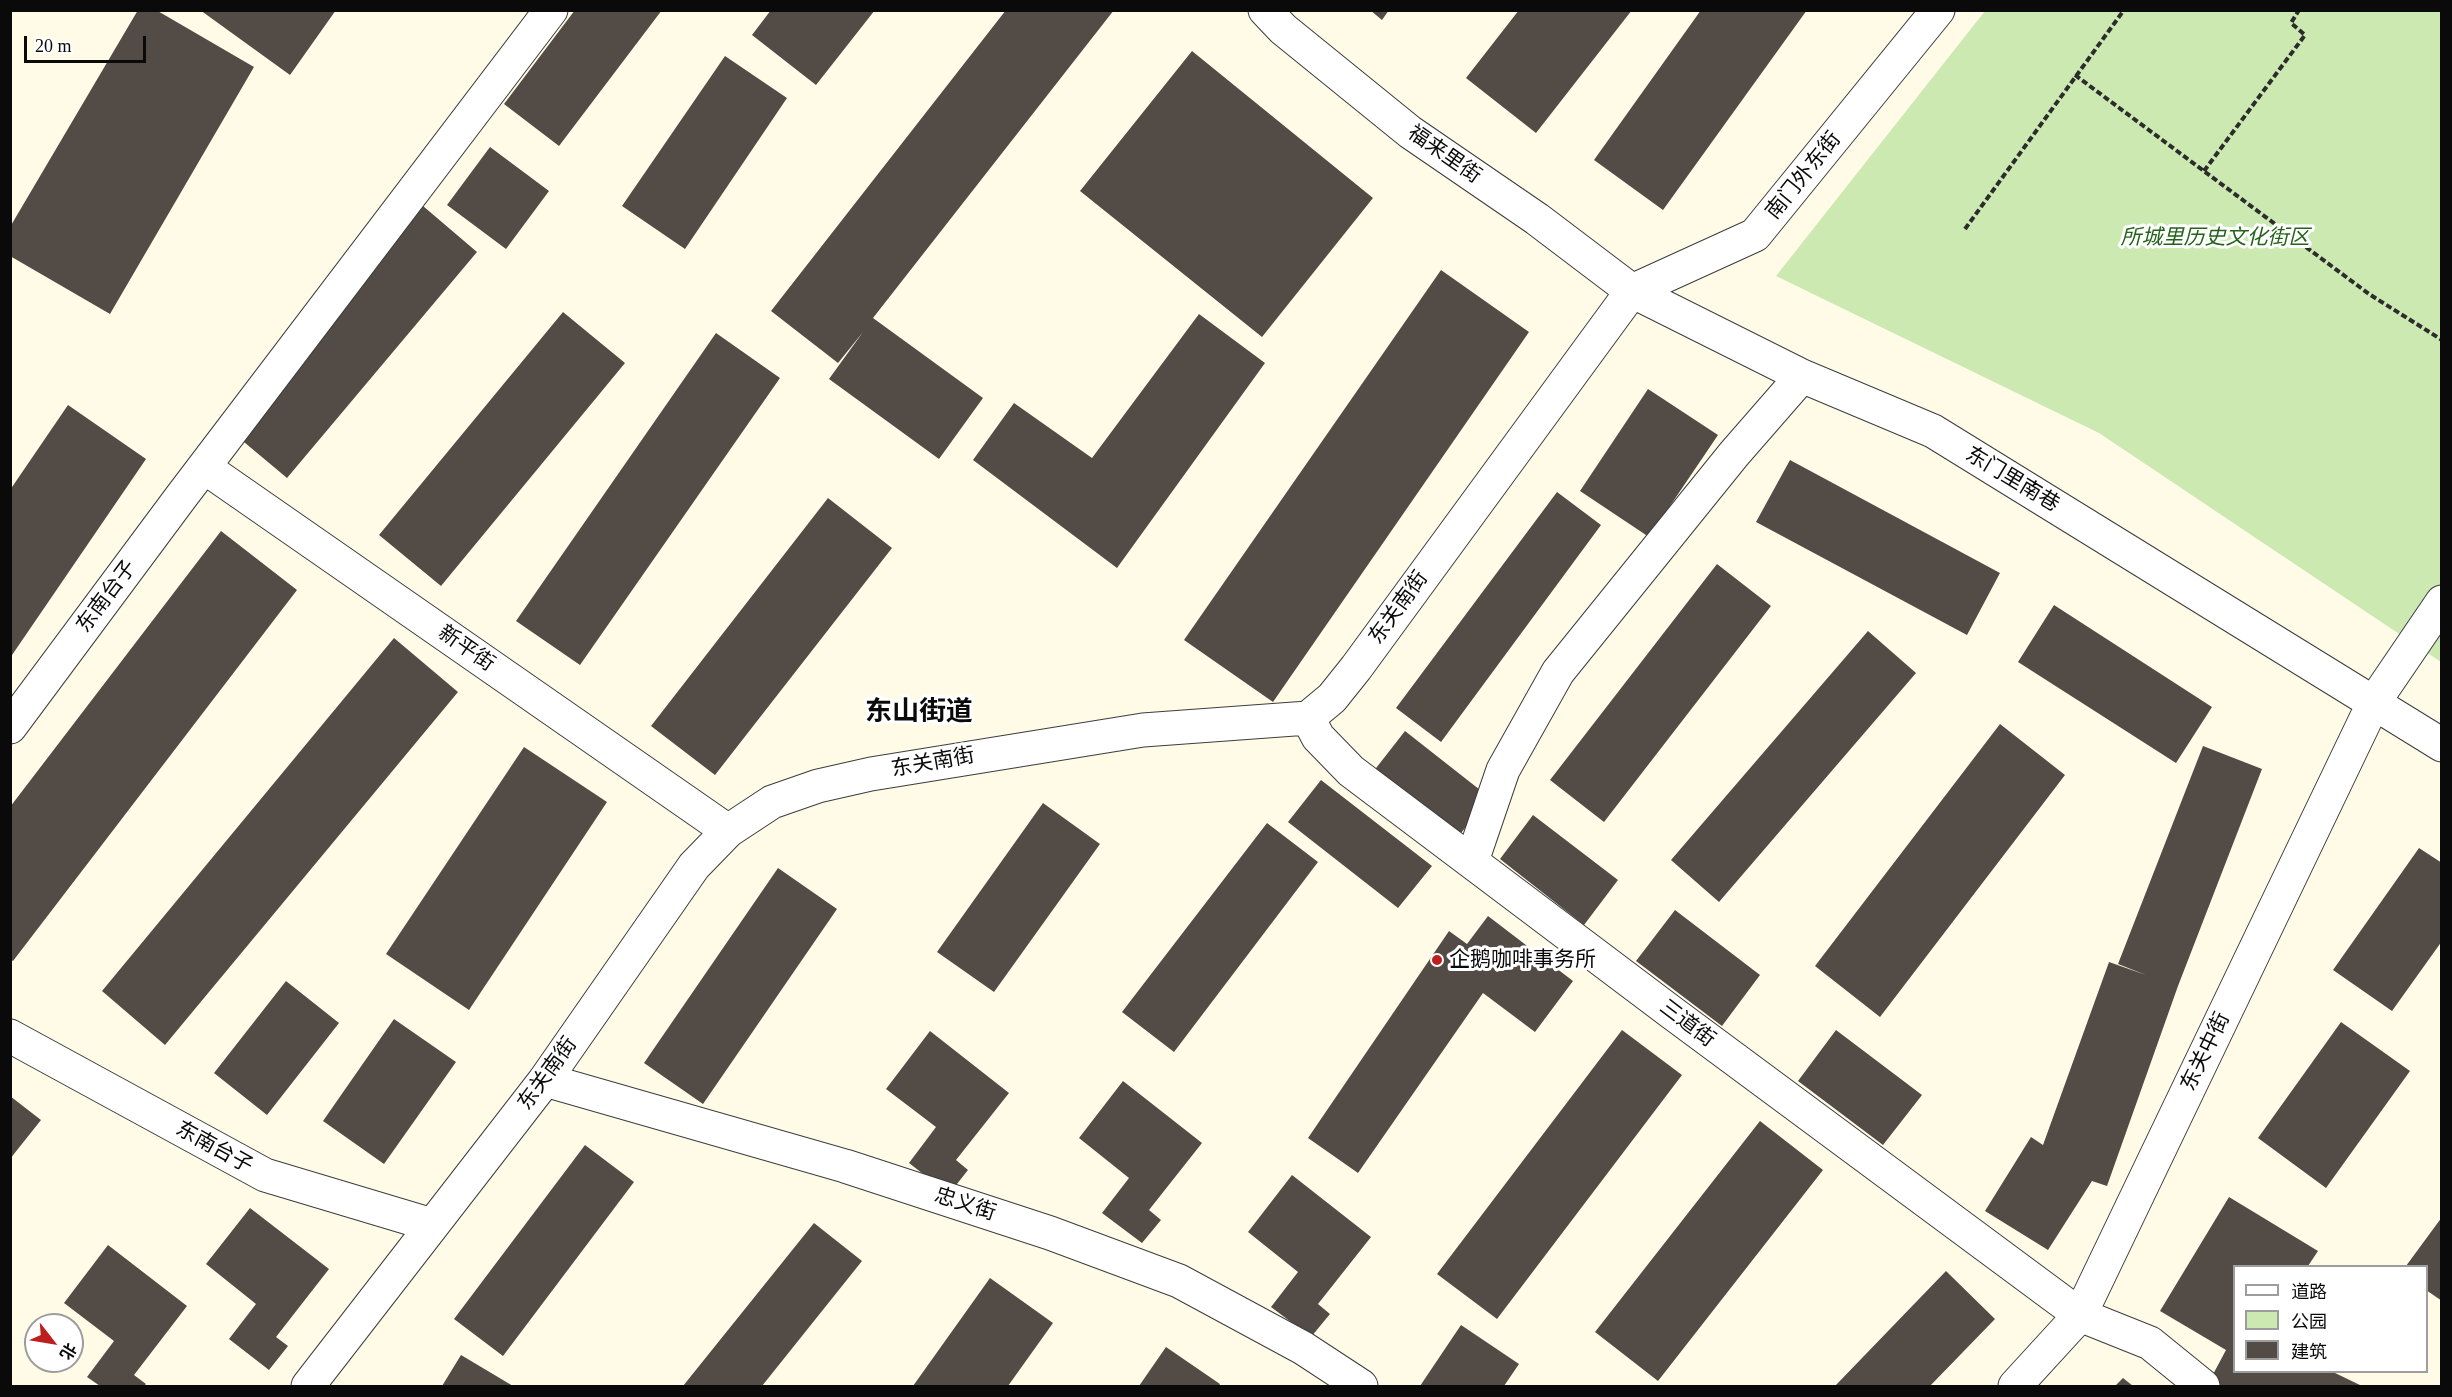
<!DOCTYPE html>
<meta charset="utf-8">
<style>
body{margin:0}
#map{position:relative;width:2452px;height:1397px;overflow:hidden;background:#fffbe7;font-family:"Times New Roman","Noto Sans SC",serif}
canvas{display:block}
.frame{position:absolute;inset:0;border:12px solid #0a0a0a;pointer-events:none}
.legend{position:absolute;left:2233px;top:1265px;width:195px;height:108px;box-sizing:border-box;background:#fff;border:2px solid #9d9d9d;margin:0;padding:8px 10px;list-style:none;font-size:18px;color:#0a0a0a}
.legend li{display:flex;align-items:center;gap:12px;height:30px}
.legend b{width:30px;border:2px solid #9d9d9d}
.north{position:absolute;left:24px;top:1313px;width:60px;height:60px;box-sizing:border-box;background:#fff;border:2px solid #9d9d9d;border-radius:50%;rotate:121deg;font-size:16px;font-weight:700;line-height:24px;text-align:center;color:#0a0a0a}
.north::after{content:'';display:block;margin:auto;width:21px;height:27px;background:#bd1f1f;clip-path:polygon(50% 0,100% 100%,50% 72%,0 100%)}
.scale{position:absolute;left:24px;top:36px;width:122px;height:27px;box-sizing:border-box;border:3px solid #0a0a0a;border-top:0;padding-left:8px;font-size:18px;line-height:21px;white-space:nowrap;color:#0a0a0a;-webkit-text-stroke:4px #fff;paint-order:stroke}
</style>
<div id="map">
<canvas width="2452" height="1397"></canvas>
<div class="frame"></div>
<ul class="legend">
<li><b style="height:8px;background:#fff"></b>道路</li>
<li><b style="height:16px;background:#cbe9b1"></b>公园</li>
<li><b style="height:16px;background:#534c46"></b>建筑</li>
</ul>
<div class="north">北</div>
<div class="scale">20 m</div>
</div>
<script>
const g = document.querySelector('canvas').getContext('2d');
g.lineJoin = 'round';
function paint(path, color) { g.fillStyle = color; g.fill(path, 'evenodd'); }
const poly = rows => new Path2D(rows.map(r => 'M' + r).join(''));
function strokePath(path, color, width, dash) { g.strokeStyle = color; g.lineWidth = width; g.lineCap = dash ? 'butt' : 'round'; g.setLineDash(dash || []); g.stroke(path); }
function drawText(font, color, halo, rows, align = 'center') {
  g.font = font + ' "Times New Roman","Noto Sans SC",serif'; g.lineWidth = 6; g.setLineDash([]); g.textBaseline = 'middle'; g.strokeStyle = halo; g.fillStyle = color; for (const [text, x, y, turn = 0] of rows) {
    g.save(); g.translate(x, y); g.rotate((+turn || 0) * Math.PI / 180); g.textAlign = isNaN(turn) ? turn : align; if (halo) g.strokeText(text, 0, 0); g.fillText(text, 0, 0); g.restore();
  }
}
const green = poly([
 [1985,11,2441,11,2441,662,2099,433,1776,276]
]);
const building = poly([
 [138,10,156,10,254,67,110,314,10,256,10,227],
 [200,10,336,10,290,75],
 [575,10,662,10,559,146,504,104],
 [771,10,875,10,816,85,752,35],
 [1006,10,1114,10,873,318,983,398,939,459,829,379,863,332,838,363,771,311],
 [1370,10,1389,10,1382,20],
 [1519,10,1632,10,1536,133,1466,78],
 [1701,10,1807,10,1663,210,1594,160],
 [1192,51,1373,198,1262,337,1080,191],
 [725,56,787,98,685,249,622,206],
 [490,147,549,191,506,249,447,205],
 [423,206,477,252,287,478,232,432],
 [1441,270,1529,332,1273,702,1184,640],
 [563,312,625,363,441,586,379,535],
 [1199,314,1265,363,1117,568,973,460,1014,403,1092,458],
 [716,333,780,378,580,665,516,621],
 [1648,389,1718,435,1649,537,1580,491],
 [68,405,146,459,10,658,10,490],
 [1790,460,2000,573,1967,635,1756,522],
 [1557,492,1601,525,1441,742,1396,708],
 [828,498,892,548,715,775,651,726],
 [221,531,297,590,13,961,10,959,10,807],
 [1717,564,1771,606,1604,822,1550,780],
 [2054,605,2212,707,2176,763,2018,662],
 [1868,631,1916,673,1719,902,1671,860],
 [394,638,458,692,165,1045,102,991],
 [2000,724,2065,775,1880,1017,1815,966],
 [1405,731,1489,797,1458,837,1373,772],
 [2203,746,2262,769,2178,986,2107,1186,2092,1181,2048,1250,1985,1211,2031,1137,2043,1145,2109,962,2146,975,2118,964],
 [524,747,607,802,469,1010,386,954],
 [1321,780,1432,866,1398,908,1288,822],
 [1043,803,1100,844,994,992,937,952],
 [1533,815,1618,880,1584,925,1500,859],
 [1267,823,1318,862,1174,1052,1122,1012],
 [2419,848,2442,863,2442,941,2392,1011,2333,970],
 [778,868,837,909,703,1104,644,1063],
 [1675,910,1760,975,1722,1026,1636,961],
 [1488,916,1573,981,1535,1032,1483,993,1358,1173,1308,1138,1449,931,1467,944],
 [286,981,339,1023,267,1115,214,1073],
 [394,1019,456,1062,384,1164,323,1121],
 [2341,1022,2410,1071,2326,1188,2258,1138],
 [1622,1030,1682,1075,1497,1319,1437,1274],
 [1836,1030,1922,1095,1883,1145,1798,1081],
 [930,1031,1009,1093,956,1160,968,1170,949,1194,909,1163,936,1127,886,1089],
 [1123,1081,1202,1143,1149,1210,1161,1220,1142,1243,1102,1213,1129,1178,1079,1138],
 [10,1096,41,1120,10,1159],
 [1760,1121,1823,1170,1658,1381,1595,1332],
 [585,1145,634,1182,503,1356,454,1319],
 [1292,1175,1371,1237,1318,1304,1330,1314,1311,1337,1271,1307,1298,1272,1248,1232],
 [2229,1197,2318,1251,2308,1266,2234,1266,2234,1372,2333,1372,2362,1386,2222,1386,2210,1380,2226,1350,2160,1311],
 [250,1208,329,1269,276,1337,288,1346,269,1370,229,1339,256,1304,206,1264],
 [2442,1217,2442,1301,2426,1290,2426,1266,2406,1266],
 [814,1223,862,1261,762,1386,683,1386],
 [108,1245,187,1306,134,1375,146,1384,144,1386,100,1386,87,1377,114,1341,64,1303],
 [1946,1271,1995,1319,1930,1386,1835,1386],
 [990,1278,1053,1323,1008,1386,913,1386],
 [1461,1325,1519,1364,1504,1386,1420,1386],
 [1166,1347,1220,1384,1219,1386,1139,1386],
 [461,1355,513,1386,442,1386],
 [2123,1378,2133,1386,2115,1386]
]);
const path = poly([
 [2075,75,2369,294,2442,340],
 [2204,171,2305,35,2291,23,2299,10],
 [1965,229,2124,10]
]);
const minor = poly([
 [1265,10,1283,29,1410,132,1537,219,1632,291,1802,376,1933,431,2442,745],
 [204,467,728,831],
 [1308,718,1318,737,1351,771,1671,1012,2080,1315,2150,1343,2203,1386],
 [10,727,181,497,551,10],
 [1472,861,1503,770,1558,672,1734,454,1802,376],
 [10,1036,265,1175,432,1225],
 [545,1080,845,1166,1050,1233,1179,1281,1303,1348,1361,1386],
 [308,1386,545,1080,694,866,728,831,772,802,818,786,871,774,1143,730,1308,718,1332,698,1356,668,1632,291,1755,235,1938,10],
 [2015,1386,2080,1315,2374,702,2442,602]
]);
const markers = [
 [1437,960,6,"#bd1f1f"]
];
const streetNames = [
 ["福来里街",1444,155,35],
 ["南门外东街",1804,176,-51],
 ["东门里南巷",2012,480,31],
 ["东南台子",107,597,-53],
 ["东关南街",1399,608,-54],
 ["新平街",466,649,35],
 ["东关南街",933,763,-10],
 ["三道街",1687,1024,37],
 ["东关中街",2206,1052,-64],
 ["东关南街",548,1074,-54],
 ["东南台子",214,1148,29],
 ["忠义街",965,1205,18]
];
const parkNames = [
 ["所城里历史文化街区",2215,238]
];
const poiNames = [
 ["企鹅咖啡事务所",1449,960]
];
const districtNames = [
 ["东山街道",919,713]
];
paint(green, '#cbe9b1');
paint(building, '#534c46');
strokePath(minor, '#3d3d3d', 35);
strokePath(path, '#2c2c2c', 4, [6, 3]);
strokePath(minor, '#fff', 33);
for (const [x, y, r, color] of markers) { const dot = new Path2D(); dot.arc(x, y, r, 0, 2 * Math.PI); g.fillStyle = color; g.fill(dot); strokePath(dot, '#fff', 2); }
drawText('21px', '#0a0a0a', '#fff', streetNames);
drawText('italic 21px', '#25621a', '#fff', parkNames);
drawText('21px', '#0a0a0a', '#fff', poiNames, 'left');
drawText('bold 27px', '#0a0a0a', '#fff', districtNames);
</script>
